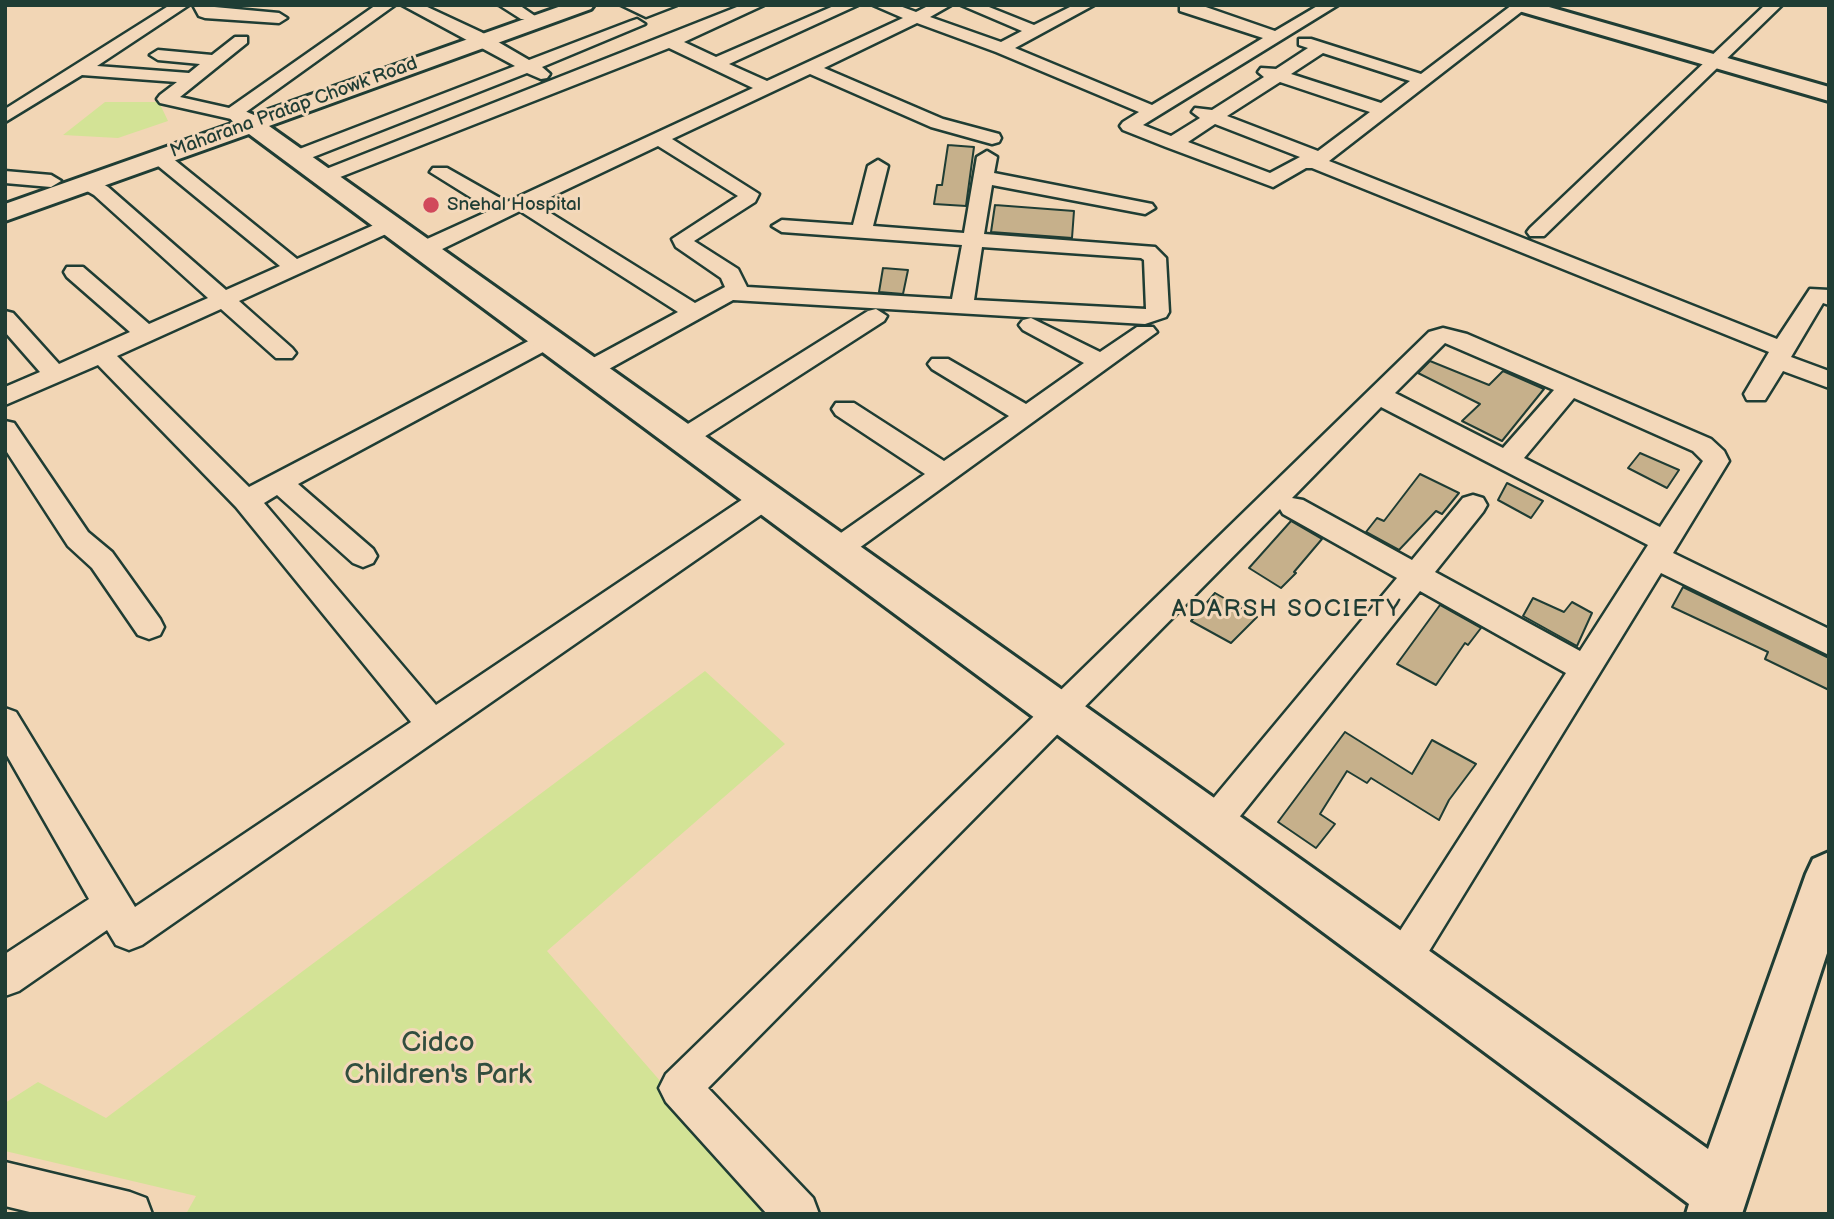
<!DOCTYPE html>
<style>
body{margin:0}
#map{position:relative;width:1834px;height:1219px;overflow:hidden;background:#f2d6b5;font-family:"Balsamiq Sans",sans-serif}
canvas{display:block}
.frame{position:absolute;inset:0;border:7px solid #1f3d34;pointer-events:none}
</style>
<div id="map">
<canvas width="1834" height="1219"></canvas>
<div class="frame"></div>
</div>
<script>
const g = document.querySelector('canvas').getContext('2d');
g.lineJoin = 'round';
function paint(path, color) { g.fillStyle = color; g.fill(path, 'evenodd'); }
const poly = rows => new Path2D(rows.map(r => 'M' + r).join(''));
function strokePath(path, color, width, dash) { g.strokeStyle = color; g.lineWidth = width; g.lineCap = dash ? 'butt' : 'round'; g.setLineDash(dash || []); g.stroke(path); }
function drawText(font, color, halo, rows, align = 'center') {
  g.font = font + ' "Balsamiq Sans",sans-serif'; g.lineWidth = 6; g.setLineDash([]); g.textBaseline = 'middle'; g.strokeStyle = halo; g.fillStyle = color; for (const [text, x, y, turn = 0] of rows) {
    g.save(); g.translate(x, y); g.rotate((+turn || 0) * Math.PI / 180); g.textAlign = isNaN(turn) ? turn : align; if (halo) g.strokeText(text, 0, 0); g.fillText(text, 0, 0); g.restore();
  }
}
const green = poly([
 [105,102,159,102,168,121,118,138,63,135],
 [705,671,785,744,547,951,776,1214,186,1214,196,1196,5,1151,5,1103,38,1082,106,1118]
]);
const building = poly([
 [948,145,974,147,966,206,934,204,937,185,942,185,948,145],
 [995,205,1074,211,1072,238,991,232,995,205],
 [883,268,908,270,903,294,879,292,883,268],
 [1430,361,1489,385,1503,371,1544,389,1502,441,1462,421,1480,404,1418,373,1430,361],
 [1640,453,1679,470,1667,488,1628,468,1640,453],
 [1420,474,1459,493,1442,514,1436,511,1399,550,1366,532,1377,518,1384,521,1420,474],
 [1507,483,1543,501,1531,518,1498,500,1507,483],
 [1291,521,1322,539,1294,572,1296,573,1281,588,1249,568,1291,521],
 [1683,587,1829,658,1829,690,1765,659,1768,652,1672,607,1683,587],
 [1215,593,1257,617,1231,643,1191,621,1215,593],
 [1533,598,1564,612,1572,602,1592,613,1577,646,1523,616,1533,598],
 [1440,605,1481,628,1468,645,1465,643,1436,685,1397,664,1440,605],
 [1345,732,1412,774,1432,740,1476,764,1449,800,1439,820,1371,778,1367,783,1347,771,1320,814,1335,824,1316,848,1278,822,1345,732]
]);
const street = poly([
 [170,5,189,5,97,66,189,73,200,64,158,60,150,55,158,50,212,55,235,37,247,37,247,43,180,97,229,108,376,5,395,5,246,112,249,116,246,120,240,121,160,103,157,99,160,95,177,82,82,75,5,122,5,109,170,5],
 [193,5,279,13,287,18,279,23,205,18,199,16,193,5],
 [402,5,423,5,481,32,529,60,631,21,637,19,645,24,542,67,550,74,547,78,541,79,527,73,303,161,289,161,286,157,289,153,515,66,402,5],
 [499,5,519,5,535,16,533,19,521,19,499,5],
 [621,5,647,7,677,5,646,17,621,5],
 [742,5,764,5,684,42,716,57,836,5,858,5,729,64,767,81,903,18,873,5,897,5,916,12,930,5,951,5,930,17,1001,42,1022,31,961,5,984,5,1034,25,1074,5,1094,5,1015,48,1152,105,1263,38,1180,11,1180,5,1200,5,1275,31,1319,5,1338,5,1143,125,1171,136,1200,118,1192,112,1195,108,1212,110,1264,77,1258,72,1261,68,1276,69,1308,48,1299,45,1299,39,1311,39,1421,74,1512,5,1530,5,1329,161,1777,339,1810,289,1829,290,1829,305,1823,303,1791,357,1829,371,1829,388,1783,371,1765,400,1747,400,1744,394,1769,352,1312,168,1306,168,1273,187,1166,147,1123,130,1120,126,1123,122,1139,112,996,52,917,23,824,68,943,119,999,134,1001,138,999,142,992,144,931,127,810,74,672,139,759,194,755,202,694,241,738,269,747,287,952,299,962,245,782,232,772,226,782,220,853,225,868,166,878,160,888,166,873,226,964,233,977,157,987,151,997,157,994,173,1152,204,1155,208,1145,214,992,185,984,234,1155,247,1166,258,1169,312,1166,317,1145,324,733,300,598,375,580,375,577,370,580,365,678,312,520,211,432,254,416,254,413,249,416,244,491,210,430,172,433,168,447,168,507,202,753,88,669,48,330,181,323,183,313,177,316,173,742,5],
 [1323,53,1410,81,1381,103,1291,74,1323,53],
 [1280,82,1370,112,1318,151,1227,116,1280,82],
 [1215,124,1300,157,1270,173,1188,142,1215,124],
 [658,146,738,196,672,239,676,247,721,278,725,287,695,303,536,204,658,146],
 [982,247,1141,258,1144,260,1146,309,974,300,982,247],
 [1765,5,1782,5,1544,236,1530,236,1527,232,1530,228,1765,5],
 [159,151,166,153,297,259,383,221,390,219,400,225,397,229,239,301,292,348,296,353,292,358,276,358,221,309,117,356,249,487,540,335,548,333,556,335,560,340,556,345,298,484,373,549,377,556,373,563,363,567,353,563,277,495,264,503,436,705,755,491,765,488,775,491,779,498,775,505,142,945,129,950,116,945,107,930,19,991,5,996,5,954,89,899,5,752,5,708,16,712,135,907,411,722,236,507,98,365,5,405,5,387,40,372,5,332,5,311,13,313,59,364,130,332,67,277,64,272,67,267,83,267,149,324,208,298,94,195,80,187,77,183,80,179,94,179,108,187,226,290,280,266,152,161,149,157,152,153,159,151],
 [5,171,51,175,61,181,51,187,5,183,5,171],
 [876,309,887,316,884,321,693,444,684,447,675,444,671,438,675,432,868,311,876,309],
 [1031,318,1100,352,1137,327,1153,327,1157,332,848,556,838,559,828,556,824,549,828,542,925,474,836,415,832,409,836,403,854,403,944,461,1009,416,932,369,928,364,932,359,948,359,1026,404,1084,363,1023,330,1019,325,1023,320,1031,318],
 [1443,328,1467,334,1711,439,1724,451,1729,461,1673,553,1829,629,1829,655,1661,573,1415,974,1402,980,1389,974,1383,961,1389,948,1566,673,1420,591,1225,835,1213,840,1201,835,1196,824,1201,813,1397,578,1283,514,1280,509,708,1088,813,1198,819,1214,767,1214,666,1102,659,1088,666,1074,1429,332,1443,328],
 [1445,343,1554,390,1503,448,1395,393,1445,343],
 [1574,398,1693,451,1703,461,1660,527,1524,458,1574,398],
 [1381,407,1648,545,1580,651,1435,572,1483,512,1487,505,1483,498,1473,495,1463,498,1412,560,1303,500,1292,498,1381,407],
 [5,421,14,423,88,532,112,552,160,619,164,627,160,635,149,639,138,635,92,568,68,546,5,449,5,421],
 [5,1162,130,1192,146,1198,152,1214,38,1214,5,1206,5,1162]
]);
const secondary = poly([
 [564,5,594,5,591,9,269,126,1708,1149,1806,874,1813,859,1829,852,1829,947,1742,1214,1686,1214,1689,1204,249,134,5,221,5,204,234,123,228,116,232,111,240,109,254,115,564,5],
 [1509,5,1542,5,1829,87,1829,101,1512,9,1509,5]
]);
const markers = [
 [431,205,9,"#d1495b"]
];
const farStreetnames = [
 ["Maharana Pratap Chowk Road",294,108,-20]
];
const farPoinames = [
 ["Snehal Hospital",447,205]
];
const neighbourhoodNames = [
 ["ADARSH SOCIETY",1287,610]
];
const nearParknames = [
 ["Cidco",438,1044],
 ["Children's Park",438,1076]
];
paint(green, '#d3e396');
paint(building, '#c6b08b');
strokePath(building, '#1f3d34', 2);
strokePath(street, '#1f3d34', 5);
strokePath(secondary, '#1f3d34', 6);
paint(street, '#f3d8ba');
paint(secondary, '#f3d8ba');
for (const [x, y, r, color] of markers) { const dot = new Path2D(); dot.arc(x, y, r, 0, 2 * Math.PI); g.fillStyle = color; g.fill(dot); strokePath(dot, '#f3d8ba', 2.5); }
drawText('19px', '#1f3d34', '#f3d8ba', farStreetnames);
drawText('19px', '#1f3d34', '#f3d8ba', farPoinames, 'left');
g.letterSpacing = '2px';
drawText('24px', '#1f3d34', '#f3d8ba', neighbourhoodNames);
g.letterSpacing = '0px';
drawText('28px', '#314e3e', '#f3d8ba', nearParknames);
</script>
